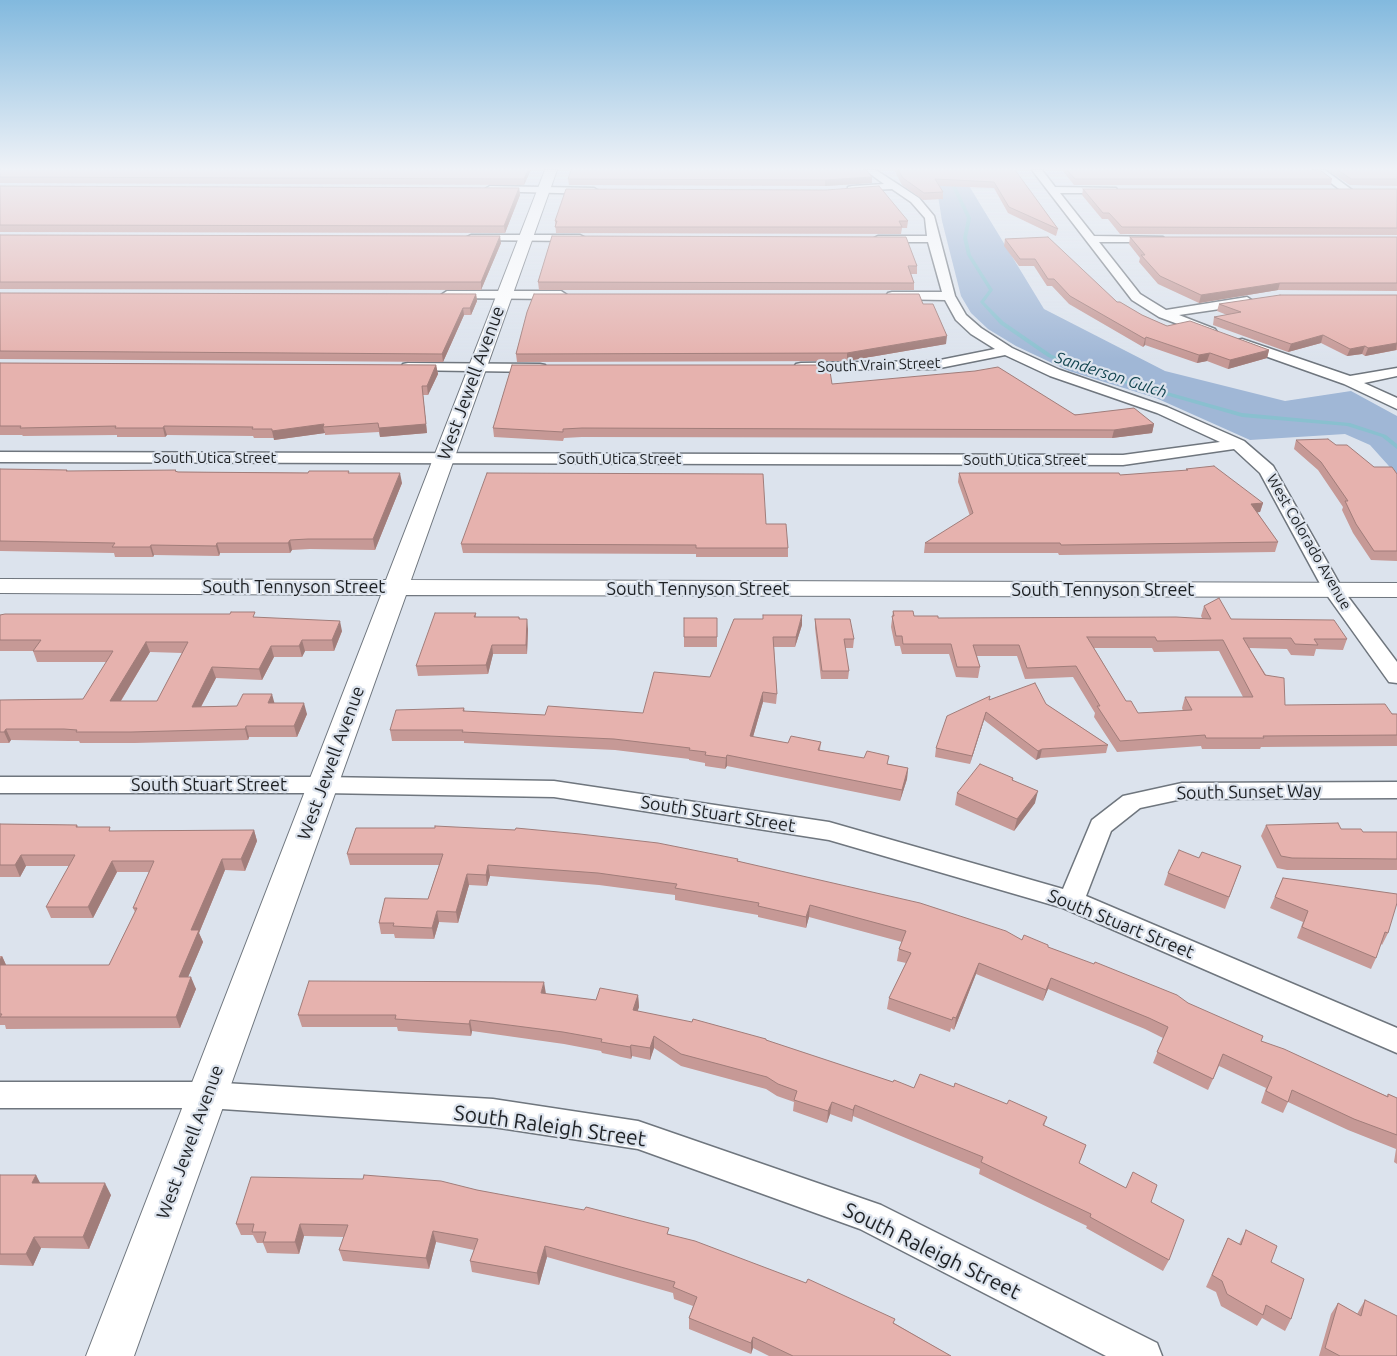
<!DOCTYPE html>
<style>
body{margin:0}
canvas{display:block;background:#dce3ed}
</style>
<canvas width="1397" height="1356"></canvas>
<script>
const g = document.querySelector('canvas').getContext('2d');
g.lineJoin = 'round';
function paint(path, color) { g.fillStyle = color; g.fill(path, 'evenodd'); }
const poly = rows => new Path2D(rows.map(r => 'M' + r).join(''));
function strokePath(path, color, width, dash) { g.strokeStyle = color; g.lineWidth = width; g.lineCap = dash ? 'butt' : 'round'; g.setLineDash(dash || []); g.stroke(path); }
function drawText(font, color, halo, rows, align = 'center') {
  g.font = font + ' Ubuntu,sans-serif'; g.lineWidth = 4.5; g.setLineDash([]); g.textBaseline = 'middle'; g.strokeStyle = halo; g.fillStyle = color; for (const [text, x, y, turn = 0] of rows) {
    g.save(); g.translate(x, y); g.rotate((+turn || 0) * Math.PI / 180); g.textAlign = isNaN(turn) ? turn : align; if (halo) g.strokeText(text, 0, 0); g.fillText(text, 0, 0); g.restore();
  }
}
const green = poly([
 [934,170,963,176,1044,309,1165,371,1285,401,1351,391,1397,416,1397,475,1370,445,1345,434,1250,440,1156,398,1069,371,1016,346,988,329,971,313,961,296,942,221]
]);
const stream = poly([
 [944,170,948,170,971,218,967,238,971,255,993,290,984,302,1004,322,1052,355,1103,374,1242,413,1350,423,1386,435,1397,444,1397,449,1382,437,1347,426,1242,417,1099,376,1048,357,1000,324,980,302,989,290,967,255,963,238,967,218,944,170]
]);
const street = poly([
 [865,170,876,170,919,198,934,216,955,296,966,315,981,328,1012,348,1060,370,1167,407,1244,441,1273,466,1343,590,1397,662,1397,683,1389,682,1324,591,1260,473,1234,449,1123,465,0,462,0,452,1123,455,1220,442,1157,413,1050,376,1005,355,935,369,796,370,794,367,796,364,801,363,935,361,995,349,971,334,956,320,945,300,888,299,886,296,888,293,892,292,942,292,928,242,878,242,872,239,878,236,927,236,925,218,911,202,892,189,848,191,848,187,852,186,884,184,865,170],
 [1032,170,1042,170,1055,187,1116,188,1117,190,1112,193,1060,193,1094,236,1163,237,1165,239,1163,241,1159,242,1099,242,1140,294,1166,310,1247,297,1253,301,1247,305,1179,315,1215,329,1217,332,1210,336,1159,317,1132,300,1032,170],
 [1314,170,1325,170,1352,190,1347,193,1343,192,1314,170],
 [490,186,594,188,599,191,594,194,486,191,485,189,490,186],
 [471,235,580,235,586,238,580,241,467,240,465,238,471,235],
 [447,291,561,291,567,295,561,299,443,298,441,295,447,291],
 [1242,339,1350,376,1397,368,1397,376,1364,383,1397,398,1397,409,1344,384,1237,346,1235,343,1237,340,1242,339],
 [408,363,540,364,545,365,547,368,545,371,540,372,403,370,401,367,403,364,408,363],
 [0,777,323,777,554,781,829,822,1063,889,1092,820,1123,796,1182,783,1397,782,1397,798,1182,799,1140,808,1111,831,1086,896,1397,1028,1397,1053,1063,908,829,840,554,797,323,793,0,793,0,777],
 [0,1082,207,1082,493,1099,638,1121,881,1205,1157,1343,1162,1356,1106,1356,860,1229,638,1149,493,1127,207,1108,0,1108,0,1082]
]);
const secondary = poly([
 [545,170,557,170,411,580,1397,583,1397,597,406,595,134,1356,86,1356,381,595,0,593,0,579,386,580,545,170]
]);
const wall = poly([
 [0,170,531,170,524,185,0,183],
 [866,170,872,183,825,186,569,185,568,179],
 [894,170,1015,170,1058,229,1056,236,1008,213,994,188,939,186,943,192,943,199,923,200,902,185],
 [1062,170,1320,170,1332,179,1331,185,1074,185],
 [1327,170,1397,170,1397,186,1350,185],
 [0,186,519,188,520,195,505,233,0,232],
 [1083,189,1397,189,1397,235,1120,234,1108,219,1102,219,1082,195],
 [555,221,908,221,907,228,902,228,901,234,556,233],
 [0,235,501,243,481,290,0,289],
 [1130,237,1397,237,1397,291,1278,290,1199,303,1158,284,1139,262,1140,258,1129,244],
 [1005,239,1117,302,1142,315,1167,326,1269,350,1267,358,1228,369,1207,361,1197,363,1145,345,1143,347,1069,304,1052,286,1047,286,1034,266,1019,266,1004,246],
 [917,266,917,274,911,274,914,283,914,290,539,290,538,282],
 [0,293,476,294,477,301,471,315,464,315,443,362,0,359],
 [1397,295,1397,350,1365,356,1362,354,1347,356,1321,343,1288,352,1213,325,1214,317,1227,315,1217,311,1219,304],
 [923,304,946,344,847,361,517,362,516,354],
 [0,363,436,365,438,374,428,395,423,395,427,433,380,437,379,432,325,435,325,433,274,440,274,438,254,438,253,436,167,435,165,437,117,437,117,435,23,436,22,435,0,435],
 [832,384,1154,424,1152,433,1112,438,582,437,564,438,563,441,494,437,493,428],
 [1296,440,1336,445,1374,467,1397,474,1397,561,1371,560,1353,533,1342,510,1343,507,1318,470,1294,449],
 [0,469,67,470,68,471,349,473,402,483,375,550,310,549,292,550,290,553,220,553,219,556,154,555,153,557,115,557,114,553,0,551],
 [1186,469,1263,503,1260,512,1257,512,1278,542,1275,552,1059,555,1058,553,924,553,925,543,970,516,958,482,959,473,1120,475,1186,471],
 [766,524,788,548,788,557,696,557,696,554,463,553,461,544],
 [1204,606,1231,619,1347,639,1343,650,1316,649,1314,656,1291,655,1287,649,1249,648,1285,705,1397,714,1397,746,1261,747,1260,749,1202,749,1201,746,1117,752,1094,717,1095,713,1073,677,1025,679,1017,656,977,656,980,667,978,678,956,677,949,654,902,654,900,646,895,646,891,627,893,611,914,616,938,618,1202,618,1201,616],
 [1094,648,1152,648,1154,652,1219,651,1243,697,1185,697,1182,708,1183,711,1138,713,1126,701],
 [476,613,476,617,519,617,520,619,528,629,527,654,493,654,488,674,418,676,416,666],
 [0,615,256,617,342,631,334,651,305,651,302,657,274,657,262,680,216,678,201,707,237,706,275,703,307,714,297,737,249,737,248,740,135,743,80,743,79,741,69,741,11,740,9,743,0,743,0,700,83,699,107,662,37,662,33,651,0,651],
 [150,652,182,653,157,701,121,701],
 [684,618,717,618,717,647,684,647],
 [734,619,802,625,795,647,774,647,777,694,776,704,763,702,753,737,788,743,821,742,820,750,908,768,907,779,900,801,727,766,725,769,705,766,705,763,689,760,689,759,615,750,464,743,464,741,392,741,390,730,464,708,465,712,545,715,643,713,710,677],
 [815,619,854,639,853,648,845,648,849,671,848,679,821,679,815,628],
 [990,700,1046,704,1108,745,1106,753,1040,758,1036,760,984,720,970,764,935,757,936,748],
 [1013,778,1013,780,1035,803,1014,831,955,805,957,793],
 [0,824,77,825,78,827,112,831,254,830,257,841,245,871,225,870,199,933,203,942,188,977,196,989,180,1028,6,1029,5,1025,0,1025,0,956,2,956,6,965,109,965,135,912,133,908,149,872,117,872,93,918,51,918,46,907,69,866,26,866,20,877,0,877],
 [1266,825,1341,829,1363,832,1397,832,1397,870,1287,870,1277,868,1261,836],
 [356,828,738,859,738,861,1048,947,1188,1003,1261,1041,1387,1096,1388,1094,1397,1098,1397,1164,1394,1162,1396,1149,1348,1130,1288,1102,1283,1113,1261,1103,1266,1088,1219,1066,1208,1090,1153,1063,1163,1038,1145,1029,1048,989,1043,1001,976,974,954,1030,951,1028,950,1032,887,1009,889,998,906,963,897,961,899,949,902,942,809,917,806,928,758,917,758,915,675,900,675,895,599,885,490,876,487,886,469,885,458,923,439,922,434,939,395,938,394,934,381,934,379,923,428,899,439,865,350,865,347,854],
 [1199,858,1241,866,1225,909,1164,885,1168,873],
 [1283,878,1388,933,1382,945,1381,944,1376,958,1371,969,1297,938,1303,922,1270,908],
 [545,994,596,1000,638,995,639,1007,637,1011,766,1039,766,1041,893,1082,914,1088,954,1087,1047,1117,1044,1126,1086,1145,1079,1163,1151,1202,1169,1260,1163,1271,1086,1228,1087,1226,979,1174,980,1169,853,1116,852,1122,830,1114,827,1123,793,1111,794,1102,777,1096,766,1089,681,1066,654,1048,650,1060,632,1056,631,1059,602,1053,601,1051,564,1044,472,1031,471,1036,398,1031,397,1027,302,1027,298,1015],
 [0,1175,36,1175,40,1183,111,1195,89,1249,41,1248,33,1266,0,1265],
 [477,1190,669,1234,894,1323,951,1356,769,1356,753,1348,751,1354,689,1329,689,1318,693,1306,674,1299,673,1293,547,1257,539,1285,472,1272,470,1261,474,1250,436,1242,429,1269,343,1261,339,1250,344,1237,304,1236,299,1254,267,1253,263,1243,257,1243,253,1235,241,1235,236,1224],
 [1246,1230,1271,1262,1291,1319,1285,1331,1262,1318,1257,1326,1221,1306,1216,1292,1206,1287,1228,1238,1239,1244],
 [1365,1300,1397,1356,1319,1356,1331,1314,1338,1303,1357,1314]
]);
const shadedWall = poly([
 [528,170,531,170,524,185,524,179],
 [872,177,872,183,825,186,825,180],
 [519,188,520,195,505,233,504,226],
 [500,236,501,243,481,290,481,282],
 [1280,283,1278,290,1199,303,1201,295],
 [476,294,477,301,471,315,470,308],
 [463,308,464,315,443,362,442,354],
 [1323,335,1321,343,1288,352,1291,344],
 [947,336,946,344,847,361,847,353],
 [1146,337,1145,345,1143,347,1145,339],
 [1397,343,1396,350,1365,356,1368,348],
 [1365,346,1362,354,1347,356,1350,349],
 [1269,350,1267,358,1228,369,1230,360],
 [1210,353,1207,361,1197,363,1199,355],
 [436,365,438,374,428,395,427,386],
 [422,386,427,433,380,437,379,428],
 [324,424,323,427,325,433,274,440,272,431],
 [1154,424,1152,433,1112,438,1114,430],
 [164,426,167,435,165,437,163,428],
 [400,473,402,483,375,550,373,539],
 [1263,503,1260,512,1248,514,1251,504],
 [290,540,292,550,290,553,288,543],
 [217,543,220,553,219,556,216,546],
 [151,545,154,555,153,557,150,547],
 [802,615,802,625,795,647,796,637],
 [527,619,528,629,527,654,526,645],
 [340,621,342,631,334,651,332,640],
 [302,640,305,651,302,657,299,646],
 [146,642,150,652,114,712,110,701],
 [492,645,493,654,488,674,486,665],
 [271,646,274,657,262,680,259,669],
 [212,667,216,678,195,718,192,707],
 [763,692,763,702,750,747,750,736],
 [272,694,275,705,268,703],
 [304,703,307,714,297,737,294,726],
 [986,712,984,720,970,764,972,756],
 [246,726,249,737,248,740,245,729],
 [6,729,11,740,9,743,4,732],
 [1042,749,1040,758,1036,760,1038,751],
 [727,755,727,766,725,769,726,758],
 [908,768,907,779,900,801,902,790],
 [1038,791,1035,803,1014,831,1017,819],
 [254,830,257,841,245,871,241,859],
 [21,855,26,866,20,877,15,865],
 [222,859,225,870,199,933,203,942,183,989,179,977,191,930],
 [112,861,117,872,93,918,88,907],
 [488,865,490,876,487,886,486,875],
 [467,874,469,885,458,923,456,912],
 [810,905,809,917,806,928,806,917],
 [437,911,439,922,434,939,432,928],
 [2,956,7,967,0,972,0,959],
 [979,963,976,974,954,1030,956,1018],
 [191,977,196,989,180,1028,176,1017],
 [1051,978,1048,989,1043,1001,1046,990],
 [544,982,546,994,541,993],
 [638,995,639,1007,634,1022,633,1010],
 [470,1020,472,1031,471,1036,469,1024],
 [654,1036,654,1048,650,1060,650,1048],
 [631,1045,632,1056,631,1059,630,1047],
 [832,1102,830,1114,827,1123,828,1111],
 [855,1105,853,1116,852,1122,853,1110],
 [36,1175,42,1187,32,1183],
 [105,1183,111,1195,89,1249,83,1237],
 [300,1224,304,1236,299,1254,295,1242],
 [433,1231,436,1242,429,1269,426,1258],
 [34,1237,41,1248,33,1266,26,1254],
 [545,1246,547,1257,539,1285,537,1273],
 [753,1337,753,1348,751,1354,751,1343]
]);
const building = poly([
 [0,170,528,170,524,179,0,177,0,170],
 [571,170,866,170,872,177,825,180,568,179,571,170],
 [898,170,1015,170,1058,229,1009,207,994,182,935,179,943,192,924,193,903,178,898,170],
 [1067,170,1320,170,1332,179,1075,179,1067,170],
 [1338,170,1397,170,1397,179,1351,179,1338,170],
 [0,186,519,188,504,226,0,225,0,186],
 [879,186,908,221,899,221,902,227,555,227,557,221,555,221,566,189,826,190,879,186],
 [1083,189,1397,189,1397,228,1122,227,1109,213,1103,213,1083,189],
 [0,235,500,236,481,282,0,282,0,235],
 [552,236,906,237,917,266,908,266,914,283,538,282,552,236],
 [1048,237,1117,302,1120,302,1142,315,1167,326,1190,321,1269,350,1230,360,1210,353,1199,355,1146,337,1145,339,1070,296,1054,279,1048,279,1035,259,1020,259,1005,239,1048,237],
 [1130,237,1397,237,1397,283,1280,283,1201,295,1160,276,1141,255,1145,255,1130,237],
 [0,293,476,294,470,308,463,308,442,354,0,351,0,293],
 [534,294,919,294,923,304,933,304,947,336,847,353,516,354,527,312,534,294],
 [1280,295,1397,295,1397,343,1368,348,1365,346,1350,349,1323,335,1291,344,1214,317,1241,312,1219,304,1280,295],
 [0,363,436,365,427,386,422,386,426,424,379,428,378,423,323,427,324,424,272,431,272,429,252,429,253,427,164,426,163,428,115,428,116,426,20,428,21,426,0,426,0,363],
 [512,365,829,365,832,384,975,371,998,367,1075,415,1134,408,1154,424,1114,430,582,428,563,429,563,432,493,428,512,365],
 [1328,439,1336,445,1347,445,1374,467,1392,467,1397,474,1397,551,1374,551,1356,524,1345,501,1348,501,1321,462,1296,440,1328,439],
 [1214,466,1263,503,1251,504,1278,542,1061,545,1060,543,925,543,973,513,959,473,1119,473,1120,475,1188,470,1186,469,1214,466],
 [0,469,67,470,66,471,176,470,175,471,178,472,308,473,309,471,349,471,348,473,400,473,373,539,308,539,290,540,288,543,217,543,216,546,151,545,150,547,112,547,115,543,0,541,0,469],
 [487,473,763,474,766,524,786,524,788,548,696,548,696,545,461,544,487,473],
 [1219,598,1231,619,1334,620,1347,639,1314,639,1318,645,1295,644,1291,638,1243,638,1265,675,1284,678,1285,705,1385,704,1392,714,1397,714,1397,735,1263,736,1264,738,1206,738,1205,735,1120,741,1097,706,1100,706,1076,666,1027,668,1019,645,973,645,980,667,957,667,951,644,903,644,902,636,896,636,892,616,894,616,893,611,913,611,914,616,938,616,938,618,1176,617,1211,619,1204,606,1219,598],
 [1087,637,1155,637,1157,641,1223,640,1253,697,1185,697,1192,710,1138,713,1131,701,1126,701,1087,637],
 [231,612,255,612,253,617,340,621,332,640,302,640,299,646,271,646,259,669,212,667,192,707,237,706,243,694,272,694,268,703,304,703,294,726,246,726,245,729,131,732,76,732,77,730,64,729,6,729,4,732,0,732,0,700,83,699,113,651,33,651,41,640,0,640,0,615,5,614,230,614,231,612],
 [146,642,188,642,157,701,110,701,146,642],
 [435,613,476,613,474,617,519,617,519,619,527,619,526,645,492,645,486,665,416,666,435,613],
 [763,615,802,615,796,637,773,637,777,694,763,692,750,736,788,743,791,736,821,742,818,750,864,758,867,751,889,756,887,764,908,768,902,790,727,755,726,758,705,755,706,752,689,750,690,748,614,739,462,732,463,730,390,730,396,710,464,708,463,711,545,715,548,706,643,713,654,672,710,677,734,619,763,619,763,615],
 [684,618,717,618,717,637,684,637,684,618],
 [815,619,850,619,854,639,844,639,849,671,822,671,815,619],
 [1035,683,1046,704,1108,745,1042,749,1038,751,986,712,972,756,936,748,947,716,990,696,989,700,1035,683],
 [980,764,1013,778,1012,780,1038,791,1017,819,957,793,980,764],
 [1338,823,1341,829,1361,829,1363,832,1397,832,1397,859,1292,858,1281,856,1266,825,1338,823],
 [0,824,77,825,76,827,110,827,109,831,254,830,241,859,222,859,191,930,199,930,179,977,191,977,176,1017,0,1017,2,1014,0,1014,0,965,109,965,137,908,133,908,154,861,112,861,88,907,46,907,75,855,21,855,15,865,0,865,0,824],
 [435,826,515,830,516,828,580,834,658,843,738,859,737,861,920,903,1006,931,1022,940,1024,935,1048,945,1048,947,1094,964,1095,962,1177,995,1188,1003,1263,1036,1261,1041,1284,1049,1388,1097,1388,1094,1397,1098,1397,1135,1354,1119,1292,1090,1288,1102,1266,1091,1272,1077,1223,1054,1213,1079,1157,1052,1168,1027,1149,1018,1051,978,1046,990,979,963,956,1018,953,1017,952,1020,889,998,911,953,899,949,906,931,810,905,806,917,758,906,759,903,675,888,677,884,598,873,488,865,486,875,467,874,456,912,437,911,432,928,393,926,394,923,379,923,385,898,428,899,443,854,347,854,356,828,435,828,435,826],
 [1179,850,1199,858,1202,852,1241,866,1229,897,1168,873,1179,850],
 [1283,878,1397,894,1397,903,1388,933,1385,932,1376,958,1302,927,1308,911,1275,897,1283,878],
 [309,981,544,982,541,993,596,1000,600,988,638,995,633,1010,692,1022,693,1019,766,1039,766,1040,893,1082,894,1080,914,1088,920,1074,954,1087,955,1083,1007,1104,1009,1100,1047,1117,1043,1125,1086,1145,1079,1163,1126,1188,1133,1172,1157,1185,1151,1202,1184,1220,1169,1260,1090,1217,1091,1214,981,1162,983,1157,855,1105,853,1110,832,1102,828,1111,794,1100,797,1091,778,1084,767,1077,681,1054,654,1036,650,1048,631,1045,630,1047,601,1042,602,1039,563,1032,470,1020,469,1024,395,1019,396,1015,298,1015,309,981],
 [0,1175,36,1175,32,1183,105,1183,83,1237,34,1237,26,1254,0,1254,0,1175],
 [364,1175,441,1181,477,1190,584,1210,586,1207,669,1228,667,1234,695,1241,806,1283,808,1279,895,1319,893,1323,951,1356,793,1356,753,1337,751,1343,689,1318,697,1297,673,1287,675,1282,545,1246,537,1273,470,1261,478,1239,433,1231,426,1258,339,1250,348,1225,300,1224,295,1242,263,1242,266,1232,252,1232,254,1224,236,1224,251,1177,363,1179,364,1175],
 [1246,1230,1277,1246,1271,1262,1304,1279,1291,1319,1266,1305,1263,1315,1227,1294,1222,1281,1212,1275,1228,1238,1241,1245,1246,1230],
 [1365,1300,1397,1316,1397,1356,1340,1356,1325,1348,1338,1303,1361,1316,1365,1300]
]);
const farStreetnames = [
 ["South Vrain Street",879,365,-2],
 ["South Utica Street",215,458],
 ["South Utica Street",620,459],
 ["South Utica Street",1025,460],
 ["West Colorado Avenue",1309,542,60]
];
const farWaternames = [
 ["Sanderson Gulch",1111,375,18]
];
const streetNames = [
 ["West Jewell Avenue",471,383,-70],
 ["South Tennyson Street",294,587],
 ["South Tennyson Street",698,589],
 ["South Tennyson Street",1103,590],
 ["West Jewell Avenue",331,763,-70],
 ["South Stuart Street",209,785],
 ["South Sunset Way",1249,792,-1],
 ["South Stuart Street",718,814,9],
 ["South Stuart Street",1121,924,22],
 ["West Jewell Avenue",190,1142,-70]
];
const nearStreetnames = [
 ["South Raleigh Street",550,1126,8],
 ["South Raleigh Street",932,1251,26]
];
paint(green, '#a0b7d6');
paint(stream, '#89c0cf');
strokePath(street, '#6f767e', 3);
strokePath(secondary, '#6f767e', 2);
paint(street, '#fff');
paint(secondary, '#fff');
paint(wall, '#c69996');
paint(shadedWall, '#a17d7a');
paint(building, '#e6b2ae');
strokePath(building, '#a17d7a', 1);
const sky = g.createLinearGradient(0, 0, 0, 359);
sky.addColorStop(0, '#82b9de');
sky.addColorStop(0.47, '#eff2f7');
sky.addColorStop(1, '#eff2f700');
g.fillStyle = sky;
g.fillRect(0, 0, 1397, 359);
drawText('15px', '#1e2124', '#dce3ed', farStreetnames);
drawText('italic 16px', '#134550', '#dce3ed', farWaternames);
drawText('18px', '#1e2124', '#dce3ed', streetNames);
drawText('21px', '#1e2124', '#dce3ed', nearStreetnames);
</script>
